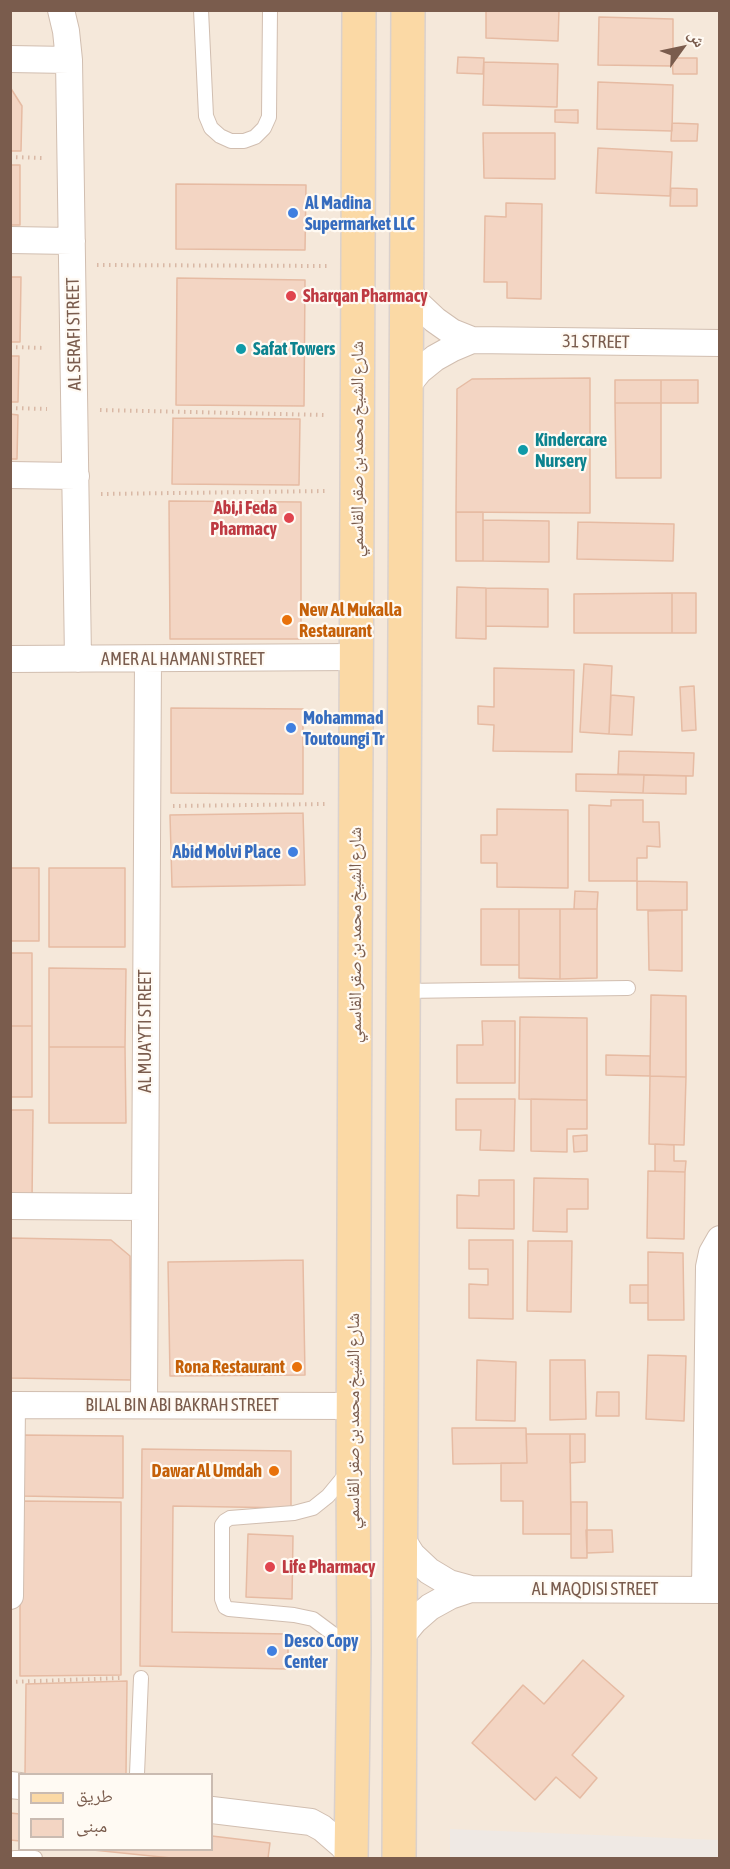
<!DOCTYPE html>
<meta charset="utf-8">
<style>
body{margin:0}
#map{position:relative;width:730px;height:1869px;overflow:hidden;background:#fdf6ec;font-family:"Asap Condensed","Noto Naskh Arabic",sans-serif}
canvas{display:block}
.frame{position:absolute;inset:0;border:12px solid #7a5c4d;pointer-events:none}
.legend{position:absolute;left:18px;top:1773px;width:195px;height:78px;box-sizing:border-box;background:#fffaf3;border:2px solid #cabbb1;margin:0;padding:8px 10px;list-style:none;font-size:18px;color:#7a5c4d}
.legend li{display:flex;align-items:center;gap:12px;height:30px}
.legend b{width:30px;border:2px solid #cabbb1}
.north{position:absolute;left:652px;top:18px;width:60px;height:60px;-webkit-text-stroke:4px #fffaf3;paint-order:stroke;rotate:57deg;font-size:16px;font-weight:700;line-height:24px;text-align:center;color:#7a5c4d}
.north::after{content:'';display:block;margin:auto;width:21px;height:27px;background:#7a5c4d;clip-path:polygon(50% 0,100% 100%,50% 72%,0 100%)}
</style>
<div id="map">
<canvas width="730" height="1869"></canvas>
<div class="frame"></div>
<ul class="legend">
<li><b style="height:8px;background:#fbd9a5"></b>طريق</li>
<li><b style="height:16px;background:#f3d5c3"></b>مبنى</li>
</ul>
<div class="north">ش</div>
</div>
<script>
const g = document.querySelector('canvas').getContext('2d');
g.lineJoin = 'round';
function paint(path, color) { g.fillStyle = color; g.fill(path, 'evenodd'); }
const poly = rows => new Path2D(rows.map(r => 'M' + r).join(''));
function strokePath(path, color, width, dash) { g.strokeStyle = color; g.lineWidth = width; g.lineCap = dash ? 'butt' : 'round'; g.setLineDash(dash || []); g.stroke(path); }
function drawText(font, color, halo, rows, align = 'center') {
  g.font = font + ' "Asap Condensed","Noto Naskh Arabic",sans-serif'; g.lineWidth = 4.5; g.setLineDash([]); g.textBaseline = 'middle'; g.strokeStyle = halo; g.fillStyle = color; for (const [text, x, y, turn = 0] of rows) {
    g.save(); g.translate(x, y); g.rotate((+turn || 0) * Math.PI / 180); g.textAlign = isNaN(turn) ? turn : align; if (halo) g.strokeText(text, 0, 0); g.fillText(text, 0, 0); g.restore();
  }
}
const residential = poly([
 [11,11,719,11,719,1858,11,1858],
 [20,1774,212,1774,212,1850,20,1850]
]);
const industrial = poly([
 [450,1829,719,1840,719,1858,450,1858]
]);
const building = poly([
 [486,10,559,10,558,41,486,38,486,10],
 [599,17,673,19,673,66,598,65,599,17],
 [458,57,484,58,483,74,457,73,458,57],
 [672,58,697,58,697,74,673,74,672,58],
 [484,62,558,64,557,107,483,105,484,62],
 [598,82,673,85,672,131,597,129,598,82],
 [10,87,22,106,21,151,10,151,10,87],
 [555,110,578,110,578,123,555,122,555,110],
 [672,123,698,124,697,141,671,141,672,123],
 [483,133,555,133,555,179,484,178,483,133],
 [598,148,672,152,670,196,596,193,598,148],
 [10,165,20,165,20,225,10,225,10,165],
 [176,184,306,185,305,250,176,249,176,184],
 [671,188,697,189,697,206,670,206,671,188],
 [506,203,542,204,541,299,507,298,507,282,484,282,485,216,506,217,506,203],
 [10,277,21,277,20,342,10,342,10,277],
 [177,278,305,280,304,406,176,405,177,278],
 [10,356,19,356,18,402,10,402,10,356],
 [590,378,590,513,456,512,457,389,472,379,590,378],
 [615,380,661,380,661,403,615,403,615,380],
 [661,380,698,380,698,403,661,403,661,380],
 [615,403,661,403,661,478,616,478,615,403],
 [10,414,18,415,17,459,10,459,10,414],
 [173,418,300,419,299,485,172,484,173,418],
 [169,501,301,502,301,639,170,639,169,501],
 [456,512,483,512,483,561,456,561,456,512],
 [483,520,549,521,549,562,483,561,483,520],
 [578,522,674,524,673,561,577,559,578,522],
 [457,587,486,588,486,639,456,638,457,587],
 [486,588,548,589,548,627,486,626,486,588],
 [672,593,696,593,696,633,672,633,672,593],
 [672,593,672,633,574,633,574,594,672,593],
 [584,664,612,666,609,734,580,732,584,664],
 [494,668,574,670,572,752,493,751,494,725,478,724,478,706,494,707,494,668],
 [694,686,696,730,682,731,680,687,694,686],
 [611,695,634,697,632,735,609,734,611,695],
 [171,708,303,709,303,794,171,793,171,708],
 [619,751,694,753,693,776,618,774,619,751],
 [576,774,644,775,643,793,576,791,576,774],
 [644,775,686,776,686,794,643,793,644,775],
 [611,800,643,800,643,822,659,822,660,847,647,846,647,858,637,858,637,881,589,881,589,805,611,806,611,800],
 [497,809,568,810,568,888,497,887,497,863,481,863,481,835,497,835,497,809],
 [303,813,305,885,172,887,170,815,303,813],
 [10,868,39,868,39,941,10,941,10,868],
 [49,868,125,868,125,947,49,947,49,868],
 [637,881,687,882,687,910,637,910,637,881],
 [575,891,598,892,597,909,574,909,575,891],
 [481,909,519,909,519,965,481,965,481,909],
 [519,909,560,909,560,979,519,978,519,909],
 [560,909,597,909,597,978,560,979,560,909],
 [682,910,682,971,649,970,648,911,682,910],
 [10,953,32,953,32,1026,10,1026,10,953],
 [49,968,126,969,125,1047,49,1047,49,968],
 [651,995,686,996,686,1077,650,1076,651,995],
 [520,1017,587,1018,587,1100,519,1099,520,1017],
 [482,1021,515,1021,515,1083,457,1083,457,1045,483,1045,482,1021],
 [10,1026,32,1026,32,1097,10,1097,10,1026],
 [49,1047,125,1047,126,1123,49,1123,49,1047],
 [606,1055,650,1056,650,1076,606,1075,606,1055],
 [650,1076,686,1077,684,1145,649,1144,650,1076],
 [456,1099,515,1099,514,1151,480,1150,481,1130,456,1130,456,1099],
 [531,1099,587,1100,587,1129,567,1129,567,1152,531,1151,531,1099],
 [10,1110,33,1110,32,1202,10,1201,10,1110],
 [587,1135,587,1151,574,1152,573,1136,587,1135],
 [655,1144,674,1145,674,1161,686,1161,685,1172,655,1171,655,1144],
 [648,1171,685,1172,684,1239,647,1238,648,1171],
 [534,1178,588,1179,588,1209,567,1209,567,1232,533,1231,534,1178],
 [479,1180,514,1180,514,1229,457,1228,457,1195,479,1196,479,1180],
 [10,1238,111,1240,130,1256,131,1380,10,1378,10,1238],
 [469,1240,513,1240,513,1319,469,1318,469,1284,488,1285,488,1269,469,1269,469,1240],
 [528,1241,572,1241,571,1312,527,1311,528,1241],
 [648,1252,683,1253,684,1320,648,1320,648,1252],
 [303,1260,305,1375,170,1376,168,1262,303,1260],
 [630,1285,648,1285,648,1303,630,1303,630,1285],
 [648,1355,686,1356,684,1421,646,1419,648,1355],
 [477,1360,516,1362,515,1421,476,1420,477,1360],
 [550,1360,585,1360,586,1419,550,1420,550,1360],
 [597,1392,619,1392,619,1416,596,1416,597,1392],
 [452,1428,526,1428,527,1463,453,1464,452,1428],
 [526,1434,570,1434,571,1534,523,1534,523,1501,501,1501,501,1463,527,1463,526,1434],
 [570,1434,585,1434,585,1462,570,1463,570,1434],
 [22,1435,123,1436,123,1498,22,1496,22,1435],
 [142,1449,291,1451,291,1508,173,1506,172,1632,288,1634,288,1669,140,1666,142,1449],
 [20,1501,121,1502,121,1675,20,1676,20,1501],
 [571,1502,587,1502,587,1558,571,1558,571,1502],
 [586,1530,612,1530,613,1552,587,1553,586,1530],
 [248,1534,293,1536,292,1599,246,1597,248,1534],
 [583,1660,624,1696,572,1755,597,1778,580,1798,556,1777,535,1800,472,1743,523,1685,544,1704,583,1660],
 [127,1681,126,1774,25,1774,26,1684,127,1681],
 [10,1813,20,1814,20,1841,10,1840,10,1813],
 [212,1836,270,1843,268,1858,171,1858,93,1850,212,1850,212,1836]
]);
const path = poly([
 [10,157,43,158],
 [97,265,327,266],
 [10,347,46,348],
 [10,408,47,409],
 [100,410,326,415],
 [101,494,327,491],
 [173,806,325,804],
 [10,1682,121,1678]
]);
const service = poly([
 [201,10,206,116,211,128,220,136,231,141,244,141,255,137,264,128,269,117,270,10],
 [403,991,628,988],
 [347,1473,328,1496,313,1508,294,1513,230,1518,225,1521,222,1525,222,1599,225,1607,229,1609,294,1615,313,1619,352,1648],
 [137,1774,141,1678],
 [14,1858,35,1858]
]);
const minor = poly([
 [61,10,66,31,69,60,78,659],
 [10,59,69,60],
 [10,240,72,241],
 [406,288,419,305,435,320,452,332,472,340],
 [406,387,419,371,435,358,453,348,472,340,720,343],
 [10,475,76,476],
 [10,659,356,657],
 [10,1206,144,1207],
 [144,1404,148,659],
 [10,1405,353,1406],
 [400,1536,412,1555,429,1571,449,1583,471,1589,720,1590],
 [705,1590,709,1267,712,1253,720,1239],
 [10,1596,12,1405],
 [400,1638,414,1621,430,1607,450,1596,471,1589],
 [10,1785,20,1786],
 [212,1810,311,1822,322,1828,351,1853]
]);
const primary = poly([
 [351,1858,354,1650,353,1467,359,10],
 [399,1858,408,10]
]);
const markers = [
 [293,213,6,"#3f7fe0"],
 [291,296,6,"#e0444e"],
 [241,349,6,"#0f9aa8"],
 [523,450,6,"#0f9aa8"],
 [289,518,6,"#e0444e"],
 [287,620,6,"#e8710a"],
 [291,728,6,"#3f7fe0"],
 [293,852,6,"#3f7fe0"],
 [297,1367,6,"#e8710a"],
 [274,1471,6,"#e8710a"],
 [270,1567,6,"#e0444e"],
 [272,1651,6,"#3f7fe0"]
];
const shopNames = [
 ["Al Madina",305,203],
 ["Supermarket LLC",305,224],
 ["Mohammad",303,718],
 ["Toutoungi Tr",303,739],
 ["Abid Molvi Place",281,852,"right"],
 ["Desco Copy",284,1641],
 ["Center",284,1662]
];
const healthNames = [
 ["Sharqan Pharmacy",303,296],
 ["Abi,i Feda",277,508,"right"],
 ["Pharmacy",277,529,"right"],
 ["Life Pharmacy",282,1567]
];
const streetNames = [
 ["AL SERAFI STREET",74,334,-91],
 ["31 STREET",596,342,1],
 ["شارع الشيخ محمد بن صقر القاسمي",357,449,-90],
 ["AMER AL HAMANI STREET",183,659],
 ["شارع الشيخ محمد بن صقر القاسمي",355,935,-90],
 ["AL MUA'YTI STREET",145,1031,-90],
 ["BILAL BIN ABI BAKRAH STREET",182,1405],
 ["شارع الشيخ محمد بن صقر القاسمي",353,1421,-90],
 ["AL MAQDISI STREET",595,1589]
];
const cultureNames = [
 ["Safat Towers",253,349],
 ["Kindercare",535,440],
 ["Nursery",535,461]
];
const foodNames = [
 ["New Al Mukalla",299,610,"left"],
 ["Restaurant",299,631,"left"],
 ["Rona Restaurant",285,1367],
 ["Dawar Al Umdah",262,1471]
];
paint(residential, '#f5e8da');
paint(industrial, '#efe9e4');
paint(building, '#f3d5c3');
strokePath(building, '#e6bba3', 1.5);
strokePath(service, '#d1beb0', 16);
strokePath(minor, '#d1beb0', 28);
strokePath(primary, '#dad1cd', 36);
strokePath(path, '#d9b8a5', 4, [1.5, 4.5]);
strokePath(service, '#fff', 14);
strokePath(minor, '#fff', 26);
strokePath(primary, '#fbd9a5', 33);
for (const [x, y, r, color] of markers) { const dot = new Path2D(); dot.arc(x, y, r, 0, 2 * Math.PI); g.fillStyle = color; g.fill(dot); strokePath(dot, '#fffaf3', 2); }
drawText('bold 18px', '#366cbe', '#fffaf3', shopNames, 'left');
drawText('bold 18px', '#be3a42', '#fffaf3', healthNames, 'left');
drawText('18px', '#7a5c4d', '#fffaf3', streetNames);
drawText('bold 18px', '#0d838f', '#fffaf3', cultureNames, 'left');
drawText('bold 18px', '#c56008', '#fffaf3', foodNames, 'right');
</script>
